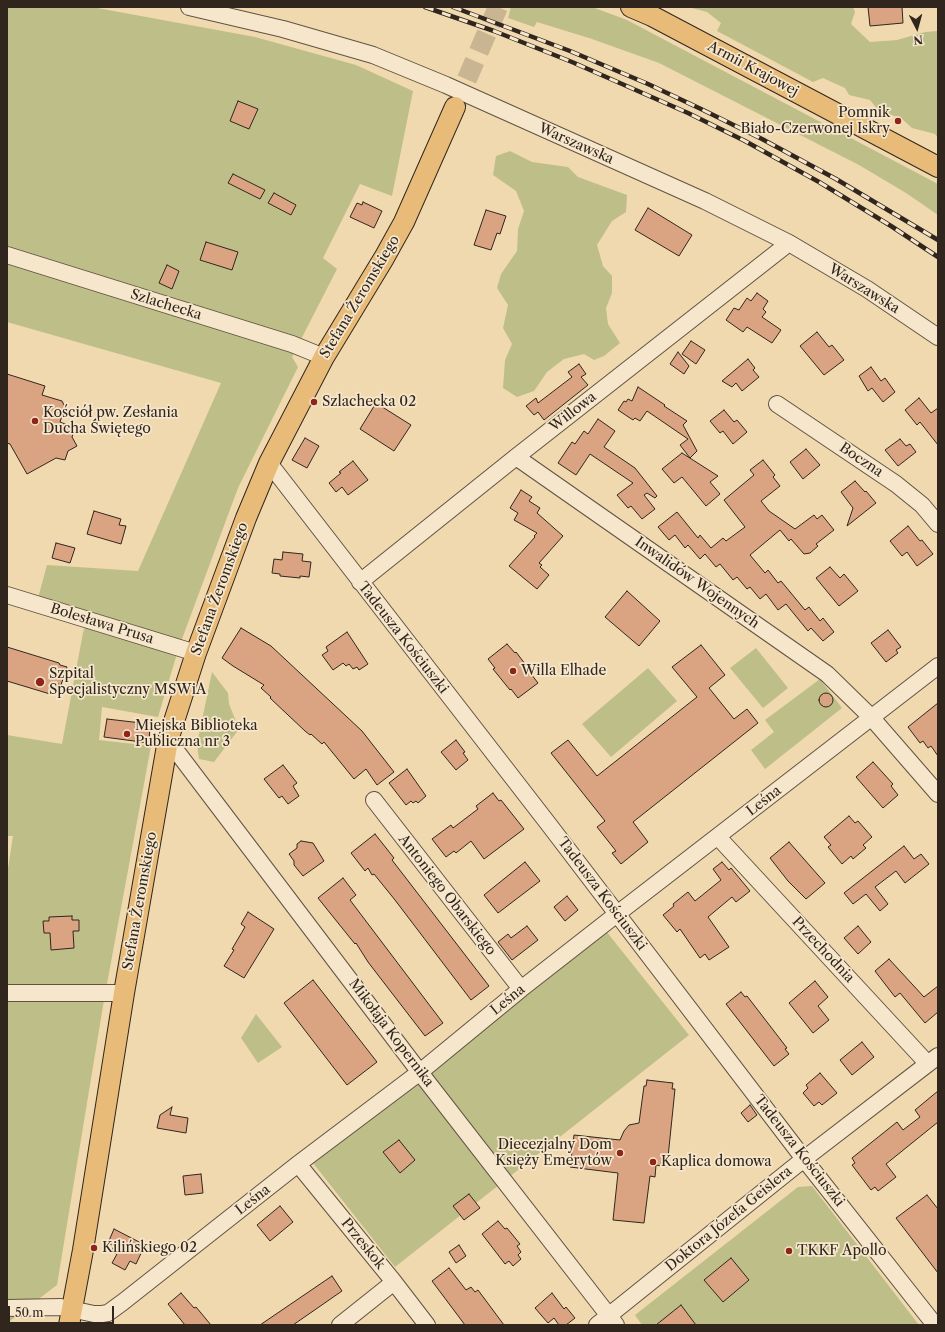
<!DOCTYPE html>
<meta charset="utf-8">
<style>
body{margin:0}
#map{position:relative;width:945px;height:1332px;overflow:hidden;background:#f1d9af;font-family:"Libre Caslon Text",serif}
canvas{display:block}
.frame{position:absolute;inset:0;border:8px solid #30261e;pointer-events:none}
.north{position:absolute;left:897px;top:8px;width:40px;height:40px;-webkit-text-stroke:3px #f6e6cb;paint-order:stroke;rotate:174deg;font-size:11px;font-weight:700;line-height:16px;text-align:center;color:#30261e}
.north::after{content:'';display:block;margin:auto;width:14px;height:18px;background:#30261e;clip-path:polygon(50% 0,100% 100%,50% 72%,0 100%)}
.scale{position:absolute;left:8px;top:1306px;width:106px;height:18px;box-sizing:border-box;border:2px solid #30261e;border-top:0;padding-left:5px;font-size:12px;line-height:14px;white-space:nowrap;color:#30261e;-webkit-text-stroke:3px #f6e6cb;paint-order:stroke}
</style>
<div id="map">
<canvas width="945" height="1332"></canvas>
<div class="frame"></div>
<div class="north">N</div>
<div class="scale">50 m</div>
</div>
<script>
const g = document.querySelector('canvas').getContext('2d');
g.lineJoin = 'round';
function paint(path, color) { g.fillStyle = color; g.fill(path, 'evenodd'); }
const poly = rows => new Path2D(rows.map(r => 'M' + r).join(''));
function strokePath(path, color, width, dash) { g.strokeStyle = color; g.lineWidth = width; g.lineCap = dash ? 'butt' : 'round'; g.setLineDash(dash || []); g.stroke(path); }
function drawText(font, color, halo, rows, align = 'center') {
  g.font = font + ' "Libre Caslon Text",serif'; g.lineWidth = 3.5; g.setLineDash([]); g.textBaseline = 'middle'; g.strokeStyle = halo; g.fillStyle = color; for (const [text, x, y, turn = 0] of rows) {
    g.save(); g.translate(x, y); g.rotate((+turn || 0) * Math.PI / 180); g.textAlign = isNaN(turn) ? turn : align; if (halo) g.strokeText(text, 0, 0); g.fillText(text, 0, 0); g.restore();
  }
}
const green = poly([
 [7,7,92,7,255,37,356,65,413,91,392,196,360,184,323,258,337,269,292,357,298,367,238,488,179,647,158,717,102,707,99,740,151,746,104,1000,57,1285,10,1321,7,1321,7,875,13,836,7,836,7,735,62,744,83,633,88,615,38,598,47,565,138,571,221,383,7,322],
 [511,7,592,7,627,20,938,184,938,215,906,193,859,165,659,63,592,39,537,22,534,27,508,18],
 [692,7,853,7,855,12,851,24,870,42,897,40,925,32,938,31,938,138,935,134,912,128,901,118,879,111,870,100,849,95,845,88,823,78,813,82,717,31,721,23,707,12,692,8],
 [510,151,532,162,568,167,578,177,627,195,626,212,612,221,597,245,603,266,612,276,612,293,606,308,608,324,620,343,604,356,594,360,584,354,564,359,547,372,534,391,517,397,503,388,505,360,512,344,503,328,508,305,497,288,501,274,517,251,518,229,524,211,516,191,493,175,496,156],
 [756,648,788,688,763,708,730,668],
 [648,668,677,701,611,757,582,724],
 [212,672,228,693,229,704,239,729,214,762,199,759,197,744],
 [820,679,842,708,765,769,751,750,774,732,765,720],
 [606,931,689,1035,395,1267,313,1163],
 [256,1014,282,1047,258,1063,241,1038],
 [812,1186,919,1325,642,1325,635,1315,798,1187]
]);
const building = poly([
 [868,7,902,7,903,23,870,26,868,7],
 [238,101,258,109,249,129,230,121,238,101],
 [233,174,265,190,260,199,228,183,233,174],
 [274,193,296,205,291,215,268,203,274,193],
 [363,202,382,211,374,228,350,217,357,203,362,205,363,202],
 [648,208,692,235,679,256,635,230,648,208],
 [486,210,506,216,500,234,497,233,491,250,474,245,486,210],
 [206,242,238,252,232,270,200,260,206,242],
 [167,265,179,271,172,289,159,283,167,265],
 [757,293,768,301,763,309,766,312,762,317,781,330,772,343,747,327,743,332,726,320,734,308,739,310,747,298,751,301,757,293],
 [817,332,829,347,832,345,844,360,824,375,800,346,817,332],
 [691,341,705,350,696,364,682,354,691,341],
 [678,352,689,366,684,374,670,364,678,352],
 [748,359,755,368,753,370,759,377,742,391,736,383,732,387,722,381,748,359],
 [579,364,586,374,581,377,588,385,544,420,538,412,534,415,526,406,536,398,538,403,572,377,568,372,579,364],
 [871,367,881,381,885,378,895,392,883,402,872,388,868,391,859,376,871,367],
 [7,374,45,386,42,395,62,401,65,407,60,422,75,428,72,437,77,446,68,451,65,460,56,458,27,474,10,444,7,443,7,374],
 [638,387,665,405,664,406,687,421,683,425,697,451,690,458,680,445,688,439,647,411,640,421,635,418,633,420,618,410,624,401,626,402,628,399,632,401,638,387],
 [919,398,931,413,938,408,938,445,920,422,917,425,905,410,919,398],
 [376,403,411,425,394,451,360,429,376,403],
 [724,410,734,422,737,420,747,432,733,444,723,431,720,433,710,421,724,410],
 [598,419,615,431,604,447,635,468,657,496,655,498,647,493,644,495,655,509,642,519,631,506,628,508,617,495,633,483,590,454,576,475,558,463,572,442,575,444,584,431,588,434,598,419],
 [305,438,319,446,307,468,292,460,305,438],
 [900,439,906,446,910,444,916,452,898,466,885,450,900,439],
 [806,449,820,465,803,479,790,462,806,449],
 [682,453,718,476,710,482,720,494,706,506,682,477,674,483,662,469,682,453],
 [763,460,775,475,773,477,780,486,761,501,769,511,795,529,814,515,817,519,822,515,834,530,816,544,818,546,810,553,804,554,791,539,789,541,780,530,750,555,765,573,768,570,778,583,781,581,805,610,809,607,820,621,823,618,834,632,823,641,811,628,808,631,786,604,778,610,766,594,760,599,750,587,747,589,737,577,733,580,720,564,716,567,705,554,700,559,688,545,685,548,675,535,669,540,658,527,677,512,698,538,700,535,711,548,723,538,726,541,745,527,724,500,754,475,750,470,763,460],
 [353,461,368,480,348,495,342,487,336,492,329,483,341,473,339,472,353,461],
 [855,481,865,492,866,491,876,503,847,526,853,508,841,492,855,481],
 [521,490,532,497,529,501,540,508,537,513,563,536,539,563,542,565,540,567,549,575,537,589,509,566,535,537,534,536,537,533,514,520,518,513,510,508,521,490],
 [94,511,121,519,119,525,126,526,121,544,87,534,94,511],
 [908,526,920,541,922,540,933,554,917,566,907,552,902,556,890,541,908,526],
 [56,543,75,548,70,563,52,558,56,543],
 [283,552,303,554,302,561,311,562,309,577,300,576,300,578,280,576,280,574,272,573,274,559,282,560,283,552],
 [830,567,840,578,844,574,858,591,839,606,816,578,830,567],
 [627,591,660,621,639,646,605,617,627,591],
 [241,628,271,646,362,731,394,772,377,785,366,769,354,779,324,742,322,744,311,734,310,735,305,731,270,698,271,697,261,688,264,685,233,666,222,658,241,628],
 [888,630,901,647,896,650,898,653,886,662,871,643,888,630],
 [347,632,368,664,359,670,357,667,353,669,349,664,346,666,343,663,333,670,322,655,328,651,326,647,347,632],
 [507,644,515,653,516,652,532,673,531,674,538,683,518,698,511,689,510,690,493,669,495,668,488,659,507,644],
 [701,645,725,675,709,688,734,719,747,709,758,723,633,822,648,842,621,864,612,853,616,851,597,827,605,821,551,753,568,740,597,776,697,697,672,667,701,645],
 [7,647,59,663,60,665,67,667,61,685,54,683,50,694,7,681,7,647],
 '819 700a7 7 0 1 1 14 0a7 7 0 1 1-14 0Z',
 [938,703,938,756,931,746,928,748,923,741,920,743,908,727,938,703],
 [107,719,150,724,149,743,104,737,107,719],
 [456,740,465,752,463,753,468,760,456,770,441,752,456,740],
 [873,762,893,784,891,786,898,795,883,808,856,777,873,762],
 [283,765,297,783,293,786,299,796,288,804,282,796,279,798,264,779,283,765],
 [407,769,426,796,418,803,416,801,413,803,411,801,406,805,389,783,407,769],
 [493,793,499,801,501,800,524,829,484,859,471,841,456,853,454,851,446,857,432,839,451,825,453,828,478,809,476,806,493,793],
 [849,816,855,823,858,821,872,837,863,845,866,848,853,859,851,856,842,864,828,847,831,845,824,837,849,816],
 [375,834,394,858,392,860,489,986,471,1000,395,900,374,874,372,875,368,868,365,871,351,853,375,834],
 [301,841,313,843,324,861,303,876,294,865,294,861,289,854,297,848,297,844,301,841],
 [789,842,825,883,806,899,788,881,770,858,789,842],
 [904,846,914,859,921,854,929,864,905,883,896,871,875,887,888,904,880,911,866,894,853,904,844,893,904,846],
 [525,862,540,881,498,913,484,895,525,862],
 [722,862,729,870,731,868,750,891,736,902,732,897,708,917,729,947,709,960,705,954,700,958,680,929,677,932,663,915,674,906,673,904,688,892,695,901,721,880,713,869,722,862],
 [343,878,356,895,350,900,443,1023,425,1036,368,962,356,943,355,944,318,898,343,878],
 [567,896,578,910,565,921,554,907,567,896],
 [248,912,274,929,244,978,224,966,234,950,232,949,245,927,241,924,248,912],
 [72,916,72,920,79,920,79,931,73,931,74,948,51,950,50,933,44,933,43,921,49,921,49,917,72,916],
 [527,926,538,940,512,960,498,942,508,934,511,938,527,926],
 [858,926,871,942,858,954,844,938,858,926],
 [889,959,924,997,938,986,938,1012,925,1023,900,993,895,997,875,971,889,959],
 [313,980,377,1062,347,1085,284,1003,313,980],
 [815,981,828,997,818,1006,829,1020,813,1033,789,1003,815,981],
 [741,992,745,997,747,996,787,1048,785,1049,789,1054,774,1066,726,1004,741,992],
 [862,1042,874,1057,852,1075,840,1060,862,1042],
 [820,1073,837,1093,822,1105,819,1102,814,1106,803,1093,808,1088,806,1085,820,1073],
 [647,1080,673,1083,672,1089,675,1089,667,1167,656,1165,655,1177,650,1176,644,1223,613,1220,618,1173,570,1167,574,1135,620,1140,624,1131,629,1125,639,1123,644,1086,646,1086,647,1080],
 [938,1091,938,1122,886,1164,896,1177,878,1191,875,1187,871,1190,852,1165,855,1163,852,1158,897,1122,903,1130,920,1117,915,1110,938,1091],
 [750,1105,757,1115,748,1122,741,1113,750,1105],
 [172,1107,170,1115,188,1118,186,1133,157,1128,160,1115,172,1107],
 [399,1140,415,1160,400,1173,383,1152,399,1140],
 [201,1174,203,1193,185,1195,183,1176,201,1174],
 [469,1194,480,1208,464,1220,453,1206,469,1194],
 [927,1195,938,1209,938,1273,896,1218,927,1195],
 [280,1206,293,1222,270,1241,257,1225,280,1206],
 [498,1221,505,1229,507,1228,520,1244,517,1246,521,1252,518,1255,521,1259,513,1266,509,1261,505,1264,482,1234,498,1221],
 [114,1229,145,1245,136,1264,130,1261,125,1270,112,1263,117,1254,111,1252,114,1246,108,1243,114,1229],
 [459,1245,466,1256,456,1263,449,1252,459,1245],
 [731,1258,749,1280,723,1302,704,1280,731,1258],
 [449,1268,466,1290,471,1287,475,1292,478,1290,504,1325,465,1325,432,1281,449,1268],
 [332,1276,342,1291,306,1316,293,1325,260,1325,332,1276],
 [181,1293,194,1308,196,1307,211,1325,185,1325,168,1304,181,1293],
 [552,1293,564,1309,566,1307,575,1318,566,1325,559,1325,554,1318,548,1323,535,1308,552,1293],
 [681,1305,696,1325,656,1325,681,1305]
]);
const majorTunnel = poly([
 [455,107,498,7]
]);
const minor = poly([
 [189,7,283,29,373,55,446,85,705,201,789,243,867,289,938,337],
 [7,255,292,344,324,357],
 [777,404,896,484,922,505,938,524],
 [516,457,827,674,871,717,938,794],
 [269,463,550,826,804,1159,935,1325],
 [360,582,516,457,789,243],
 [7,595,196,653],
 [168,740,415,1066,616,1325],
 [374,800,521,989],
 [718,837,928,1064],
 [7,993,124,993],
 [298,1164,394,1282,427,1325],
 [7,1308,61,1307,94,1314,102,1314,108,1313,123,1302,298,1164,420,1072,521,989,617,914,938,666],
 [340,1325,394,1282],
 [597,1325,804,1159,938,1056]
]);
const major = poly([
 [631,7,652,16,938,167],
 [69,1325,83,1250,124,993,168,740,196,653,246,518,269,463,324,357,384,258,404,222,455,107]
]);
const rail = poly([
 [425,7,494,31,572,62,688,113,745,141,819,182,891,226,938,257],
 [453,7,570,51,648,84,701,109,762,139,836,179,938,240]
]);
const markers = [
 [898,121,4,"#8f2418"],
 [314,402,4,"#8f2418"],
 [35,421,4,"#8f2418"],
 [513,671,4,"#8f2418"],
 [40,682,5,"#8f2418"],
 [127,734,4,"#8f2418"],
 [620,1153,4,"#8f2418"],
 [653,1162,4,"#8f2418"],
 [94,1248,4,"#8f2418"],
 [789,1251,4,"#8f2418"]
];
const streetNames = [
 ["Armii Krajowej",753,69,28],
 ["Warszawska",576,144,24],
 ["Warszawska",864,289,32],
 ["Stefana Żeromskiego",360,297,-59],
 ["Szlachecka",166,305,17],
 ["Willowa",573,412,-38],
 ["Boczna",861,460,34],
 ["Inwalidów Wojennych",697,583,35],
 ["Stefana Żeromskiego",220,589,-70],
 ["Bolesława Prusa",102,624,17],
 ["Tadeusza Kościuszki",403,638,52],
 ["Leśna",764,801,-38],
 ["Tadeusza Kościuszki",602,894,53],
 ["Antoniego Obarskiego",447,895,52],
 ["Stefana Żeromskiego",140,901,-80],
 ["Przechodnia",823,950,47],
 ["Leśna",508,1000,-39],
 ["Mikołaja Kopernika",391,1033,53],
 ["Tadeusza Kościuszki",799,1151,52],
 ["Leśna",253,1200,-38],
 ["Doktora Józefa Geislera",729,1219,-39],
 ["Przeskok",363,1244,51]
];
const poiNames = [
 ["Pomnik",890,113,"right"],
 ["Biało-Czerwonej Iskry",890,129,"right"],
 ["Szlachecka 02",322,402],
 ["Kościół pw. Zesłania",43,413],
 ["Ducha Świętego",43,429],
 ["Willa Elhade",521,671],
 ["Szpital",49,674],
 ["Specjalistyczny MSWiA",49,690],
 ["Miejska Biblioteka",135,726],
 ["Publiczna nr 3",135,742],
 ["Diecezjalny Dom",612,1145,"right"],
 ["Księży Emerytów",612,1161,"right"],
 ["Kaplica domowa",661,1162],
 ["Kilińskiego 02",102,1248],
 ["TKKF Apollo",797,1251]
];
paint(green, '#bebe88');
paint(building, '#daa483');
strokePath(building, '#30261e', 1);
strokePath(majorTunnel, '#cab592', 20, [20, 10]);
strokePath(minor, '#605342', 18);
strokePath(major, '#30261e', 22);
strokePath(minor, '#f6e6cb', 16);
strokePath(major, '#e8bc78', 20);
strokePath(rail, '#30261e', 4.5);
strokePath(rail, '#f6e6cb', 3, [9]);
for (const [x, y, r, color] of markers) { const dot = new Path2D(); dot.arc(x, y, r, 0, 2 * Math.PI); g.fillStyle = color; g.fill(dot); strokePath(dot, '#f6e6cb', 1.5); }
drawText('14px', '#30261e', '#f6e6cb', streetNames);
drawText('14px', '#30261e', '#f6e6cb', poiNames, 'left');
</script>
